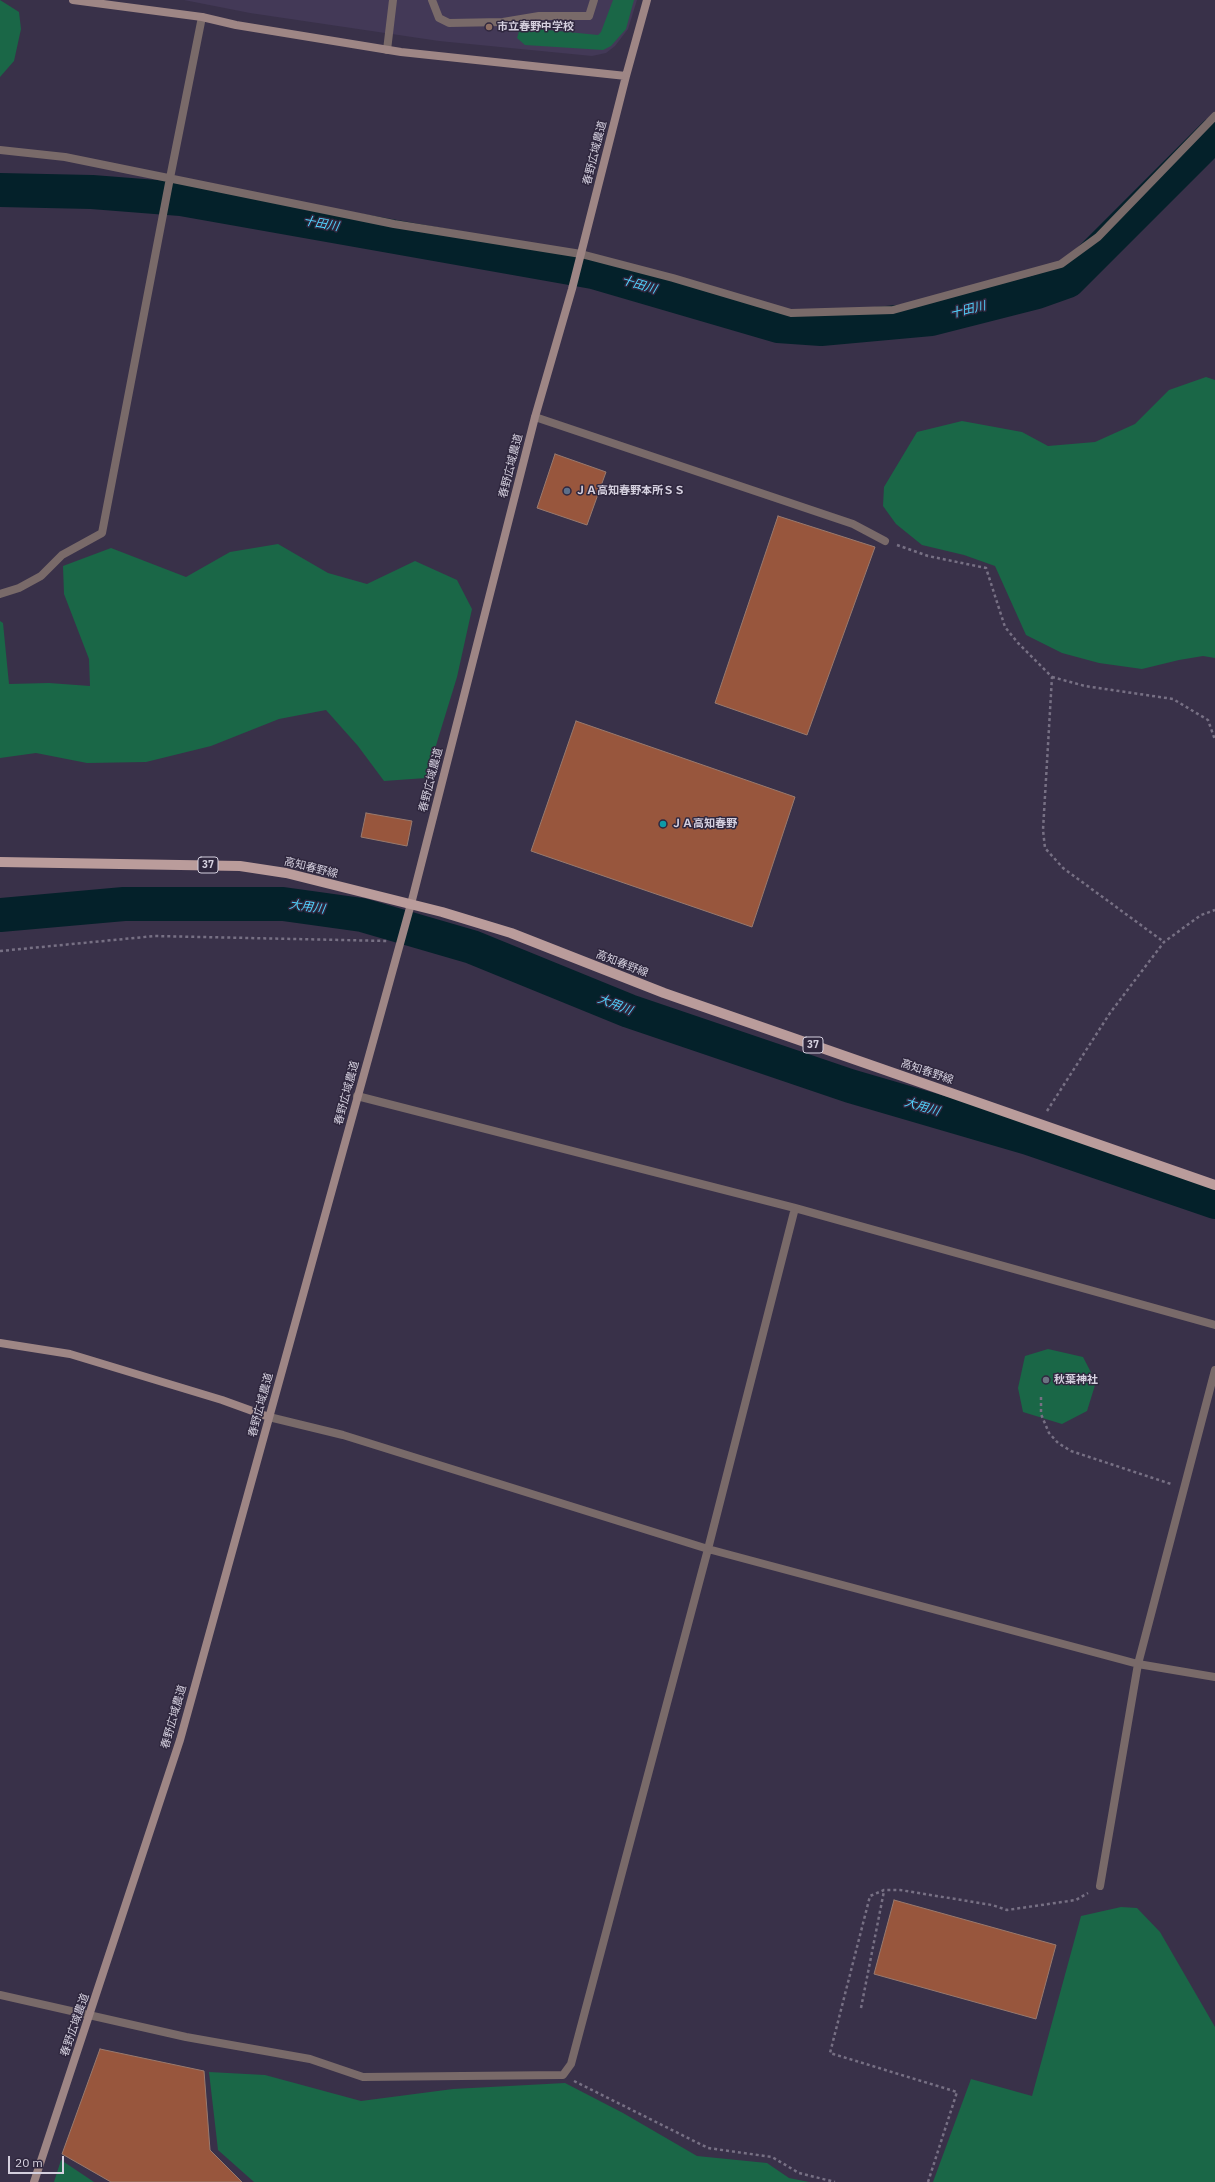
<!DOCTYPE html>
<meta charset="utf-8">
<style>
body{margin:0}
#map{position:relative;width:1215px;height:2182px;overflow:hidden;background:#393149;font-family:"IBM Plex Sans",sans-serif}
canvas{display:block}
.scale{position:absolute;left:8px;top:2156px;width:56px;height:18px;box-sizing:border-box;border:2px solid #d5d0df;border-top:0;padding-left:5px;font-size:12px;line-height:14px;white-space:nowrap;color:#d5d0df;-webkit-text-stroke:3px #2f273e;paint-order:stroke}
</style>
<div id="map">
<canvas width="1215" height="2182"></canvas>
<div class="scale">20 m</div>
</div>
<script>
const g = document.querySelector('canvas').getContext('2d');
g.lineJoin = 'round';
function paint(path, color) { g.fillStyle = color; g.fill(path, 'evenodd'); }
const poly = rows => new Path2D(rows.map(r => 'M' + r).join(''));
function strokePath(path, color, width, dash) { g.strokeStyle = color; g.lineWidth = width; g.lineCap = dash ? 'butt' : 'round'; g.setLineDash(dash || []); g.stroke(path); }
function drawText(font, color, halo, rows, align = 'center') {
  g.font = font + ' "IBM Plex Sans","Noto Sans JP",sans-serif'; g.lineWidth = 3; g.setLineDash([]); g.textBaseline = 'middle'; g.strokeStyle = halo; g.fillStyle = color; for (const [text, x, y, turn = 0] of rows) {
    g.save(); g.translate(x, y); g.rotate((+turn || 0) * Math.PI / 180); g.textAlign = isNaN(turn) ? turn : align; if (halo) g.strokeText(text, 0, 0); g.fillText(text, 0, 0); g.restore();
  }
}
const built = poly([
 [184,0,637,0,628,29,615,46,606,53,592,56,439,41,250,13]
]);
const green = poly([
 [0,0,19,12,21,29,14,61,0,77],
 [613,0,634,0,626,29,611,46,603,50,525,45,517,38,520,28,537,24,538,29,598,35,601,32],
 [1206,377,1215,380,1215,658,1203,656,1179,660,1142,669,1099,663,1062,653,1026,635,995,566,964,555,922,545,896,524,883,506,884,487,917,432,962,421,1022,432,1048,446,1095,442,1135,424,1169,390],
 [278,544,328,573,367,584,415,561,457,580,472,609,457,677,426,778,384,781,358,746,326,710,279,719,211,746,146,762,87,763,36,753,0,758,0,621,3,623,9,684,49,683,90,686,89,659,64,594,63,566,111,548,186,577,230,552],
 [1048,1349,1083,1357,1096,1382,1087,1411,1062,1424,1023,1412,1018,1388,1025,1356],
 [1121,1907,1137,1908,1160,1932,1215,2027,1215,2182,933,2182,971,2079,1032,2096,1081,1916],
 [209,2072,265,2075,361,2101,453,2089,565,2083,623,2113,697,2156,767,2163,789,2178,809,2182,254,2182,218,2150],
 [61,2160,94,2182,54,2182]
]);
const river = poly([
 [0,190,92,192,181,199,593,272,778,326,821,329,931,319,1037,292,1068,281,1215,134],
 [0,915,124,904,283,904,362,915,472,947,629,1011,850,1086,1028,1138,1215,1202]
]);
const building = poly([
 [555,454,606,472,587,525,537,508,555,454],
 [778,516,875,547,807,735,715,703,778,516],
 [576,721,795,797,752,927,531,851,576,721],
 [366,813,412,821,407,846,361,837,366,813],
 [894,1900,1056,1945,1036,2019,874,1974,894,1900],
 [100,2049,204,2071,210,2150,242,2182,111,2182,62,2154,100,2049]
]);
const path = poly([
 [897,545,928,556,986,568,1005,627,1018,643,1052,677,1043,830,1045,848,1063,868,1164,942],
 [1052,677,1085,686,1173,699,1208,720,1215,740],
 [0,951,155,936,388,941],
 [1047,1111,1110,1013,1164,942,1201,915,1215,910],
 [1041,1397,1041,1414,1049,1433,1058,1443,1071,1451,1171,1484],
 [861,2008,884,1891],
 [574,2081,708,2148,772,2157,799,2173,835,2182],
 [928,2182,957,2092,830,2053,870,1896,884,1890,900,1890,992,1905,1007,1910,1076,1900,1088,1893]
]);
const lane = poly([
 [432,0,439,18,449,23,503,22,539,16,589,16,594,0],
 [387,50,393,0]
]);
const street = poly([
 [0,150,65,157,394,224,581,254,673,278,791,313,893,310,1061,264,1098,237,1215,116],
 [535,417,853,524,885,541],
 [0,594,19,588,41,576,62,555,102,533,170,178,202,17],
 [357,1096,795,1208,1215,1325],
 [269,1417,343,1435,708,1549,1138,1664,1215,1677],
 [1100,1886,1138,1664,1215,1370],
 [0,1995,186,2037,310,2059,363,2077,563,2075,571,2064,708,1549,795,1208]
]);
const secondary = poly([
 [73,0,202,17,236,25,401,52,626,76],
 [0,1343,70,1354,222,1400,269,1417],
 [34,2182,180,1740,411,904,535,417,572,289,626,76,647,0]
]);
const primary = poly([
 [0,862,240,866,286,873,442,912,511,933,664,993,1215,1185]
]);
const markers = [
 [489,27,4,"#8d6e63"],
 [567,491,4,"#5c6f8a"],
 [663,824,4,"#0f9aa8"],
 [1046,1380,4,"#6b7280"]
];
const shields = [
 [208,865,20],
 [813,1045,20]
];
const shieldNames = [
 ["37",208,865],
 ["37",813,1045]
];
const poiNames = [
 ["市立春野中学校",497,27],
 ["ＪＡ高知春野本所ＳＳ",575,491],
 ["ＪＡ高知春野",671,824],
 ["秋葉神社",1054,1380]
];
const streetNames = [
 ["春野広域農道",595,153,-76],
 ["春野広域農道",511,466,-76],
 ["春野広域農道",431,780,-76],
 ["高知春野線",311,868,14],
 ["高知春野線",622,964,21],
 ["高知春野線",927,1072,19],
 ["春野広域農道",347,1093,-75],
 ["春野広域農道",261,1405,-75],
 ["春野広域農道",174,1717,-74],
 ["春野広域農道",75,2025,-71]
];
const waterNames = [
 ["十田川",321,224,10],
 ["十田川",639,285,16],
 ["十田川",968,310,-14],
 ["大用川",307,907,8],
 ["大用川",615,1005,21],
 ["大用川",922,1107,16]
];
paint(built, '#433957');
paint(green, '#1a6747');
strokePath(river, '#04212a', 34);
paint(building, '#98563d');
strokePath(building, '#997a6e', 1);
strokePath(path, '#777084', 2.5, [3, 3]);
strokePath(lane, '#796a69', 8);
strokePath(street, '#796a69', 8);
strokePath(secondary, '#9e8685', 8);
strokePath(primary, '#ba9c9b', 10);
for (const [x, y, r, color] of markers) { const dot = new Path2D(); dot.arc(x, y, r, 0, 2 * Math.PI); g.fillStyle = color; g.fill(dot); strokePath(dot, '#2f273e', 1.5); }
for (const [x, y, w] of shields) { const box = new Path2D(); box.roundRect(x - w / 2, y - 8, w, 16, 3); g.fillStyle = '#2f273e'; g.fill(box); strokePath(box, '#d5d0df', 1); }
drawText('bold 10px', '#d5d0df', null, shieldNames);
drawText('bold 11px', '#d5d0df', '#2f273e', poiNames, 'left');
drawText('11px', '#d5d0df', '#2f273e', streetNames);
drawText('italic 12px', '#51d2fd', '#2f273e', waterNames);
</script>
